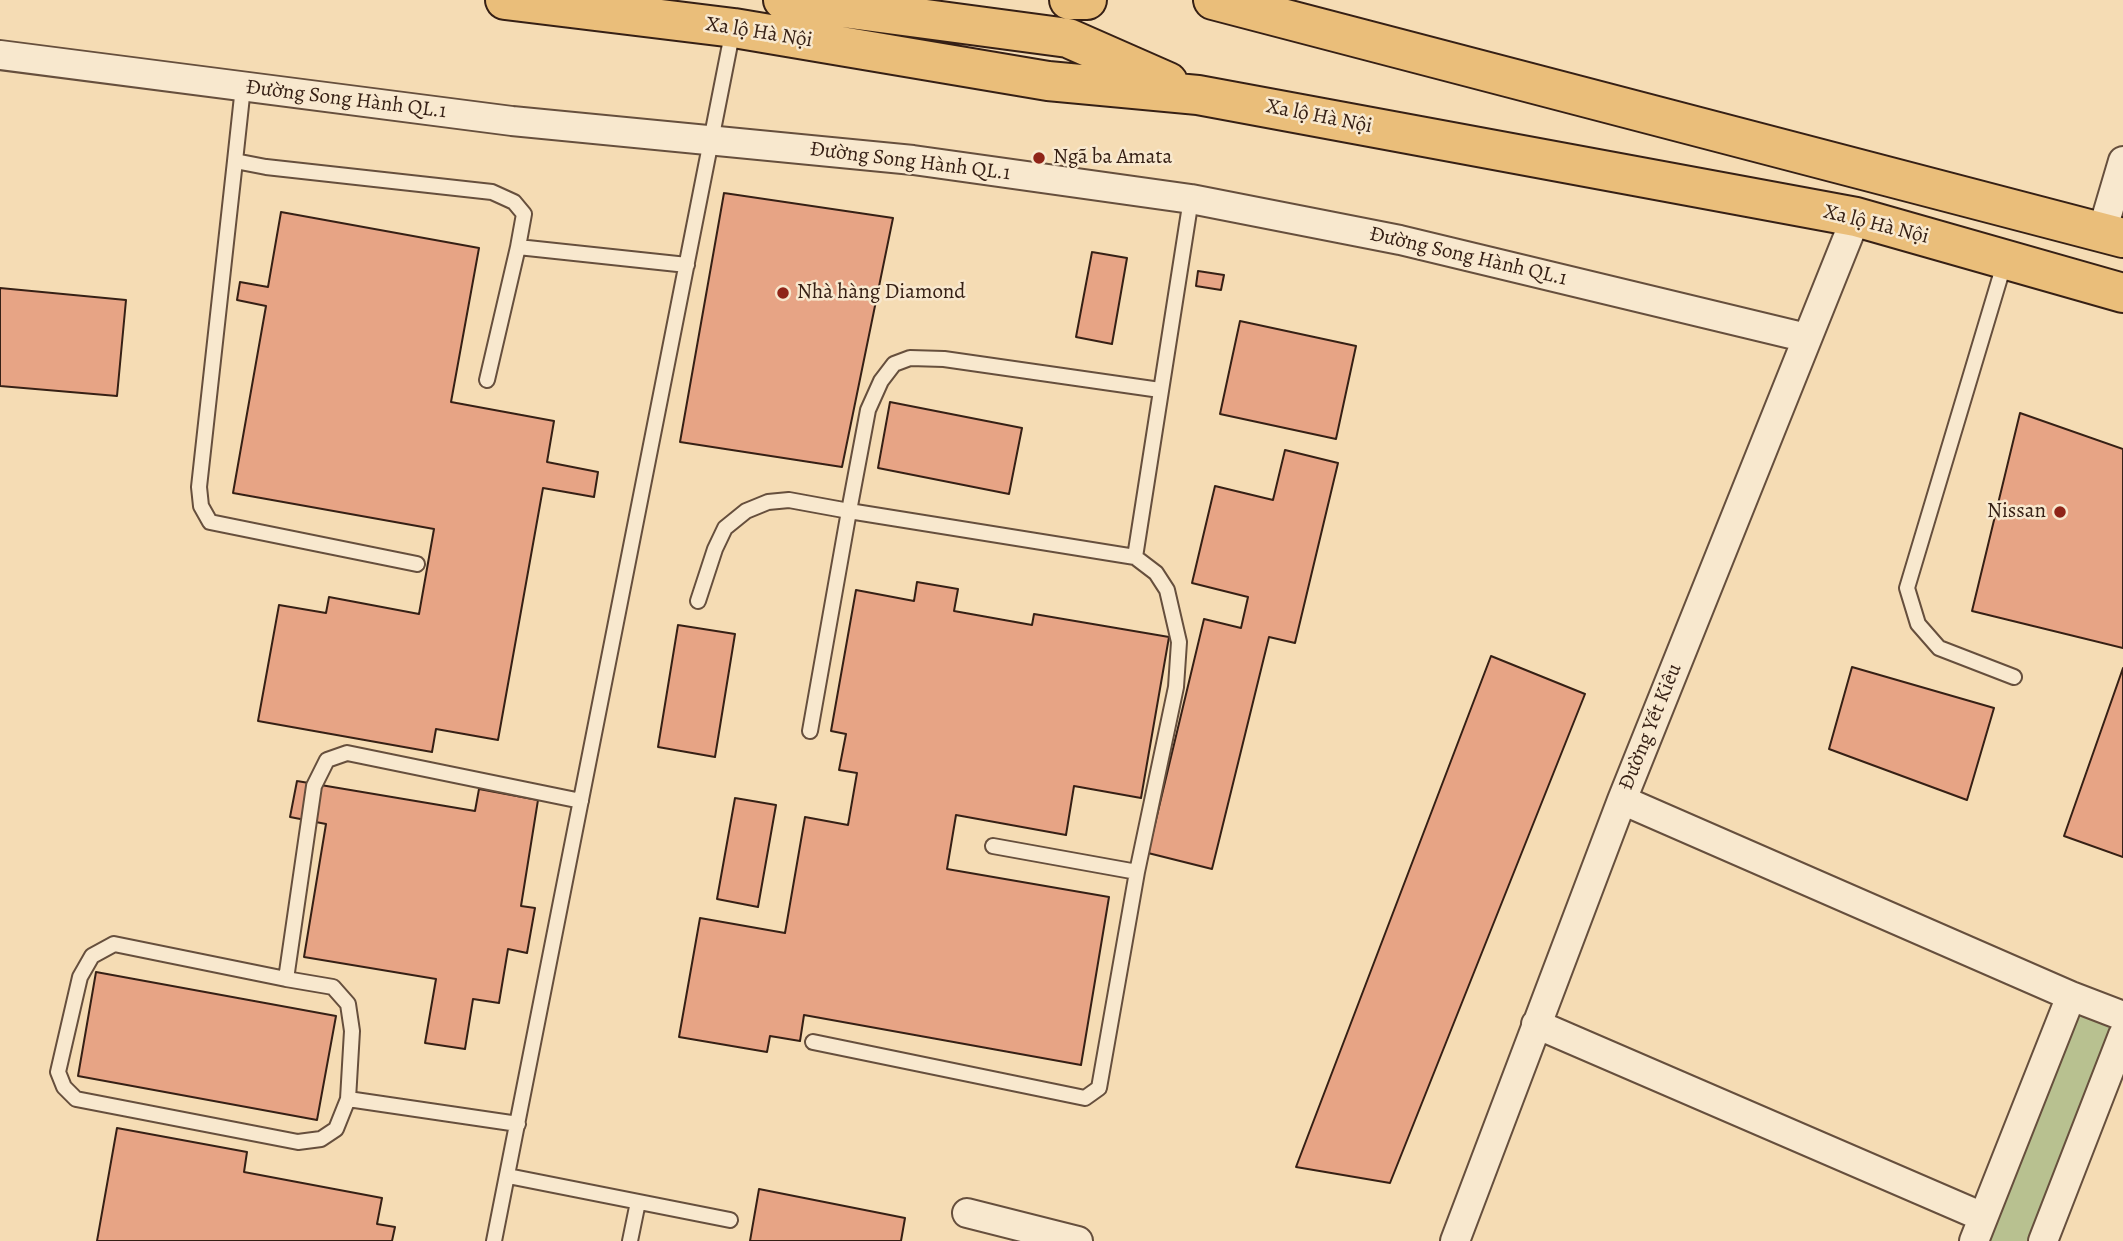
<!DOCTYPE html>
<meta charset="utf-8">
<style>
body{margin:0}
canvas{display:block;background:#f5dcb4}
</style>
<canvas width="2123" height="1241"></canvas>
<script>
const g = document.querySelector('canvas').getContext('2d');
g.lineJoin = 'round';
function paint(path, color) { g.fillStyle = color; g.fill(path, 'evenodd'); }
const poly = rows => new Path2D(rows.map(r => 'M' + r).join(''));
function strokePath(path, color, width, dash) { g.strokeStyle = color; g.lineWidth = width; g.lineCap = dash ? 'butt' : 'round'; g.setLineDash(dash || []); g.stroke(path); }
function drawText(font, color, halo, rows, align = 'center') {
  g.font = font + ' Alegreya,serif'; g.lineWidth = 5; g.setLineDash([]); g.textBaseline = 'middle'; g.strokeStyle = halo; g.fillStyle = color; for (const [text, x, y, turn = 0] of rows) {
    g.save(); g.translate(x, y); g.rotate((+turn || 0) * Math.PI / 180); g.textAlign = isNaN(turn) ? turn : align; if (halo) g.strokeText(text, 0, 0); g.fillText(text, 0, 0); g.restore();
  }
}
const green = poly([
 [2078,1011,2114,1025,2031,1241,1987,1241]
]);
const building = poly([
 [724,193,893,218,842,467,680,442,724,193],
 [281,212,479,248,451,402,554,421,547,462,598,472,594,497,543,488,498,740,436,729,432,752,258,721,279,605,326,613,329,597,419,614,434,529,233,493,266,306,237,300,240,282,268,287,281,212],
 [1092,252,1127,258,1112,344,1076,337,1092,252],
 [1198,271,1224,275,1221,290,1196,286,1198,271],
 [0,288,126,300,117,396,0,386,0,288],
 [1240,321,1356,346,1336,439,1220,414,1240,321],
 [890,402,1022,428,1009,494,878,468,890,402],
 [2020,413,2123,449,2123,648,1972,611,2020,413],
 [1285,450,1338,463,1295,643,1269,637,1212,869,1148,853,1204,619,1241,628,1248,597,1192,583,1215,486,1273,500,1285,450],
 [917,582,958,589,954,611,1032,625,1034,614,1169,637,1141,798,1074,786,1066,835,956,815,947,869,1109,897,1081,1065,804,1015,800,1041,770,1036,767,1052,679,1037,700,918,785,933,805,817,848,825,857,773,839,770,846,734,831,731,856,590,914,601,917,582],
 [678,625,735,634,715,757,658,747,678,625],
 [1491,656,1585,694,1390,1183,1296,1167,1491,656],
 [1852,667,1994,708,1967,800,1829,749,1852,667],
 [2123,668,2123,857,2064,836,2123,668],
 [297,781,475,811,479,789,538,800,521,906,535,908,527,953,508,949,499,1003,473,999,465,1049,425,1043,436,979,304,957,326,824,290,817,297,781],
 [735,798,776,805,758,907,717,899,735,798],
 [96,972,336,1016,317,1120,78,1076,96,972],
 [117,1128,247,1152,244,1172,382,1198,377,1224,395,1227,392,1241,97,1241,117,1128],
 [759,1189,905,1218,901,1241,750,1241,759,1189]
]);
const lane = poly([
 [235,161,243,87],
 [2005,261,1907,588,1918,624,1939,648,2014,677],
 [487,380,518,247,687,265],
 [417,564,210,522,201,506,199,487,235,161,266,167,492,192,514,202,524,214,518,247],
 [698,601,715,549,725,528,746,511,768,502,789,500,849,511,868,410,881,381,894,364,910,358,944,359,1160,390],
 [810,731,849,511,1135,557,1191,199],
 [993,846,1137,872],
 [286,979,333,987,348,1004,352,1031,348,1099],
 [813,1042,1085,1098,1099,1088,1137,872,1176,687,1179,642,1167,590,1156,573,1135,557],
 [518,1124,348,1099,336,1129,321,1139,298,1142,76,1099,64,1087,58,1072,80,977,92,956,114,944,286,979,314,786,327,760,347,753,581,801],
 [508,1176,730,1220],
 [494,1241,733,29],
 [630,1241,638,1202]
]);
const street = poly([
 [0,55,512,121,913,160,1191,199,1400,240,1807,338],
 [2102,232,2123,161],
 [1622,800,2071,996,2123,1016],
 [1536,1024,1983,1217],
 [967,1213,1078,1241],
 [1455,1241,1622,800,1856,217],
 [1974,1241,2071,996],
 [2043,1241,2123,1035]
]);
const highway = poly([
 [505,0,734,28,1048,81,1198,95,1856,217,2123,293],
 [783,0,1068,38,1168,82],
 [1069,0,1087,0],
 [1213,0,2123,238]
]);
const markers = [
 [1039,158,7,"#8f2418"],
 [783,293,7,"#8f2418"],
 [2060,512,7,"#8f2418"]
];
const streetNames = [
 ["Xa lộ Hà Nội",759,33,9],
 ["Đường Song Hành QL.1",346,100,7],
 ["Xa lộ Hà Nội",1319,117,11],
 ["Đường Song Hành QL.1",910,162,7],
 ["Xa lộ Hà Nội",1876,225,14],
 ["Đường Song Hành QL.1",1468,257,13],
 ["Đường Yết Kiêu",1651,727,-68]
];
const poiNames = [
 ["Ngã ba Amata",1053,158],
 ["Nhà hàng Diamond",797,293],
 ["Nissan",2046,512,"right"]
];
paint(green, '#b8c190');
paint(building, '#e7a485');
strokePath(building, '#362015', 2);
strokePath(lane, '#664f3d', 18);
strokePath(street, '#664f3d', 32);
strokePath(highway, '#362015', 42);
strokePath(lane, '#f8e8ce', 14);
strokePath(street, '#f8e8ce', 28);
strokePath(highway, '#eabe7a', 38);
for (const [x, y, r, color] of markers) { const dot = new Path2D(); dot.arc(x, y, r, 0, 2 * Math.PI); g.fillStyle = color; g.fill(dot); strokePath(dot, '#f8e8ce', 2.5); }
drawText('21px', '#362015', '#f8e8ce', streetNames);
drawText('21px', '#362015', '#f8e8ce', poiNames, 'left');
</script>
